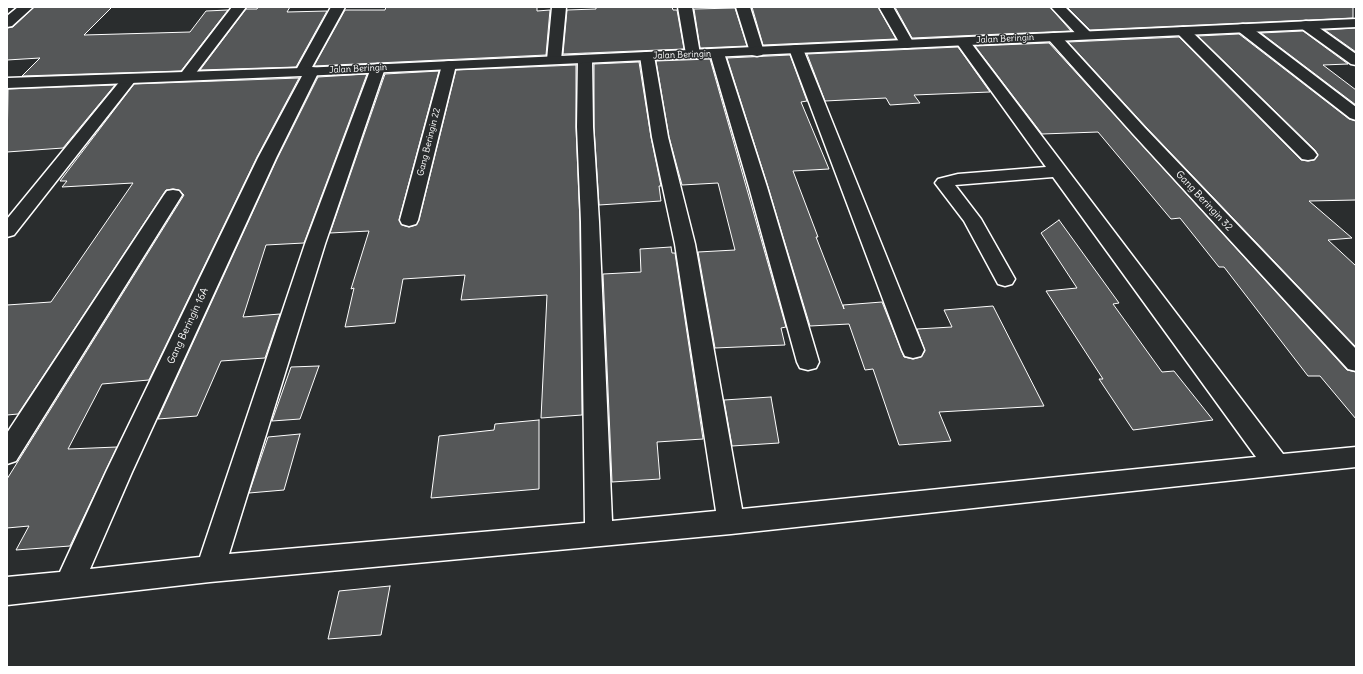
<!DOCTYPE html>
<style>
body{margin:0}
#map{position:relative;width:1363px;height:674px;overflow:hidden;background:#2a2d2e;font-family:Delius,sans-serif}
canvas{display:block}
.frame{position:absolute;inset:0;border:8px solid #fff;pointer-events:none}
</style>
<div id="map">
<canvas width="1363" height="674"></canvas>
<div class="frame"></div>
</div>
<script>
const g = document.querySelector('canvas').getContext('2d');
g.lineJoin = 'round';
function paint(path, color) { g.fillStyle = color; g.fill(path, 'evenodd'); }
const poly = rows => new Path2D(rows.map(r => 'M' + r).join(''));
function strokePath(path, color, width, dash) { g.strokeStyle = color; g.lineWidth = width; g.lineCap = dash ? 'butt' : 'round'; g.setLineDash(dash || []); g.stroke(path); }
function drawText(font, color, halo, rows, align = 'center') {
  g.font = font + ' Delius,sans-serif'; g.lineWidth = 3; g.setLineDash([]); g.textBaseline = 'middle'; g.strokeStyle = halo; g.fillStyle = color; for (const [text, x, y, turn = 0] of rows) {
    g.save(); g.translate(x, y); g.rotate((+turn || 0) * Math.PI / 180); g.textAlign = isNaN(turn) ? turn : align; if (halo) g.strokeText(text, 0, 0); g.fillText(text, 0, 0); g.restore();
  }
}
const building = poly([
 [34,7,112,7,84,35,190,32,206,11,228,10,181,71,22,76,40,58,7,60,7,28,13,27,34,7],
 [258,7,290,7,287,12,327,11,296,67,200,70,246,9,257,9,258,7],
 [386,7,537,7,537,11,550,10,546,55,314,66,345,10,385,10,386,7],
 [596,7,672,7,673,10,677,10,684,49,563,54,567,10,596,9,596,7],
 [752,7,878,7,896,39,763,45,752,7],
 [895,7,1050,7,1071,31,912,38,895,7],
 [1067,7,1353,7,1353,18,1090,30,1067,7],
 [735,8,747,46,700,48,694,9,735,8],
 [1356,28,1356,52,1325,30,1356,28],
 [1303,31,1348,64,1323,65,1356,90,1356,105,1261,33,1303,31],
 [1239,34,1349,119,1356,121,1356,200,1309,201,1352,238,1328,240,1356,266,1356,347,1146,127,1068,42,1179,37,1301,160,1308,161,1314,160,1318,155,1315,150,1198,36,1239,34],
 [1049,43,1347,370,1356,372,1356,419,1320,376,1308,376,1224,267,1219,267,1180,218,1171,219,1098,132,1042,134,975,46,1049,43],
 [958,47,990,92,914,95,920,103,890,105,886,98,825,101,807,54,958,47],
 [790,55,807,101,801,102,829,169,793,171,818,237,816,237,844,309,843,305,882,302,904,357,913,359,921,357,925,351,917,329,952,327,944,310,993,306,1044,406,939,412,951,441,899,445,873,369,865,370,849,324,810,326,768,187,727,58,790,55],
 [710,59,786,327,781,328,785,345,715,348,698,252,735,250,718,183,682,185,669,137,656,61,710,59],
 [639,62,651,137,661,186,659,186,661,201,599,205,594,127,594,64,639,62],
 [576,65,576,127,580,222,582,415,541,418,547,295,461,300,465,275,403,279,395,323,345,327,354,288,351,289,369,231,330,233,385,74,439,71,399,220,402,225,409,227,416,225,419,220,456,70,576,65],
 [367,74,304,243,266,245,243,317,280,314,265,358,221,361,197,416,158,419,277,159,318,77,367,74],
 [299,78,257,157,149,380,102,384,68,449,117,447,70,546,16,550,29,526,7,528,7,479,184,195,179,190,173,189,166,190,18,414,7,415,7,305,51,302,133,183,62,187,67,181,60,181,134,84,299,78],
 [115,85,63,148,7,152,8,89,115,85],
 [1059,220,1119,303,1113,304,1162,372,1174,371,1213,420,1133,430,1099,379,1103,379,1046,291,1077,288,1041,233,1059,220],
 [671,247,672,253,675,253,703,439,657,442,660,479,612,482,603,274,641,272,640,249,671,247],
 [319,366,300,419,272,421,291,367,319,366],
 [771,397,779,443,732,446,724,400,771,397],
 [539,420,539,489,431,498,439,436,494,430,495,424,539,420],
 [300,434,284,490,249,493,268,437,300,434],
 [390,586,381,635,328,639,339,591,390,586]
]);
const street = poly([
 [18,7,33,7,12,26,7,27,7,16,18,7],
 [232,7,246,7,192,78,187,79,182,78,180,75,182,72,232,7],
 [331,7,345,7,312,67,317,68,319,71,276,158,132,472,90,569,200,557,305,244,371,68,373,65,378,64,383,65,385,68,325,244,229,554,585,523,581,222,577,127,578,59,580,56,585,55,590,56,592,59,593,127,599,222,612,521,716,511,675,244,652,137,640,56,642,53,647,52,652,53,654,56,668,137,695,244,742,509,1256,457,1053,177,955,185,981,219,1015,279,1012,284,1005,286,998,284,964,221,935,183,938,179,958,174,1046,167,956,42,958,39,963,38,968,39,1283,454,1356,447,1356,467,731,534,210,582,7,605,7,577,60,572,106,472,258,158,302,76,297,75,295,72,331,7],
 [552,7,566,7,561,60,559,63,554,64,549,63,547,60,552,7],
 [678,7,692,7,700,54,698,57,693,58,688,57,686,54,678,7],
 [736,7,750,7,764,52,762,55,757,56,752,55,750,52,736,7],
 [879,7,893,7,914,44,912,47,907,48,902,47,879,7],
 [1051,7,1065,7,1090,32,1092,35,1090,38,1085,39,1080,38,1051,7],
 [1306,21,1311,22,1356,54,1356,65,1351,64,1301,28,1299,25,1301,22,1306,21],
 [1243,24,1248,25,1356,107,1356,120,1350,118,1238,31,1236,28,1238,25,1243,24],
 [1183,27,1188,28,1314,151,1317,155,1314,159,1308,160,1302,159,1178,34,1176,31,1178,28,1183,27],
 [1054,33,1059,34,1145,128,1356,349,1356,371,1348,369,1133,134,1049,40,1047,37,1049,34,1054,33],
 [796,45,801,46,803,49,924,350,921,356,913,358,905,356,902,350,789,49,791,46,796,45],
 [717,49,722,50,724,53,767,187,819,362,816,368,808,370,800,368,797,362,749,187,710,53,712,50,717,49],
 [449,61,454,62,456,65,418,220,416,224,409,226,402,224,400,220,442,65,444,62,449,61],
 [130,74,135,75,137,78,135,81,14,235,7,237,7,219,125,75,130,74],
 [173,190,179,191,182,195,16,461,7,464,7,433,164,195,167,191,173,190]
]);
const secondary = poly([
 [1356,19,1356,27,302,76,7,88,7,78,302,68,1356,19]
]);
const farStreetnames = [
 ["Jalan Beringin",1005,39,-3],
 ["Jalan Beringin",682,55,-2],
 ["Jalan Beringin",358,69,-3],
 ["Gang Beringin 22",429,142,-76]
];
const streetNames = [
 ["Gang Beringin 32",1204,201,47],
 ["Gang Beringin 16A",188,326,-65]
];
paint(building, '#555758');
strokePath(building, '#fff', 1);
strokePath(street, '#fff', 3);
strokePath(secondary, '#fff', 3);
paint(street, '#2a2d2e');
paint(secondary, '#2a2d2e');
drawText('9px', '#fff', '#2a2d2e', farStreetnames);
drawText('10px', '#fff', '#2a2d2e', streetNames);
</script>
